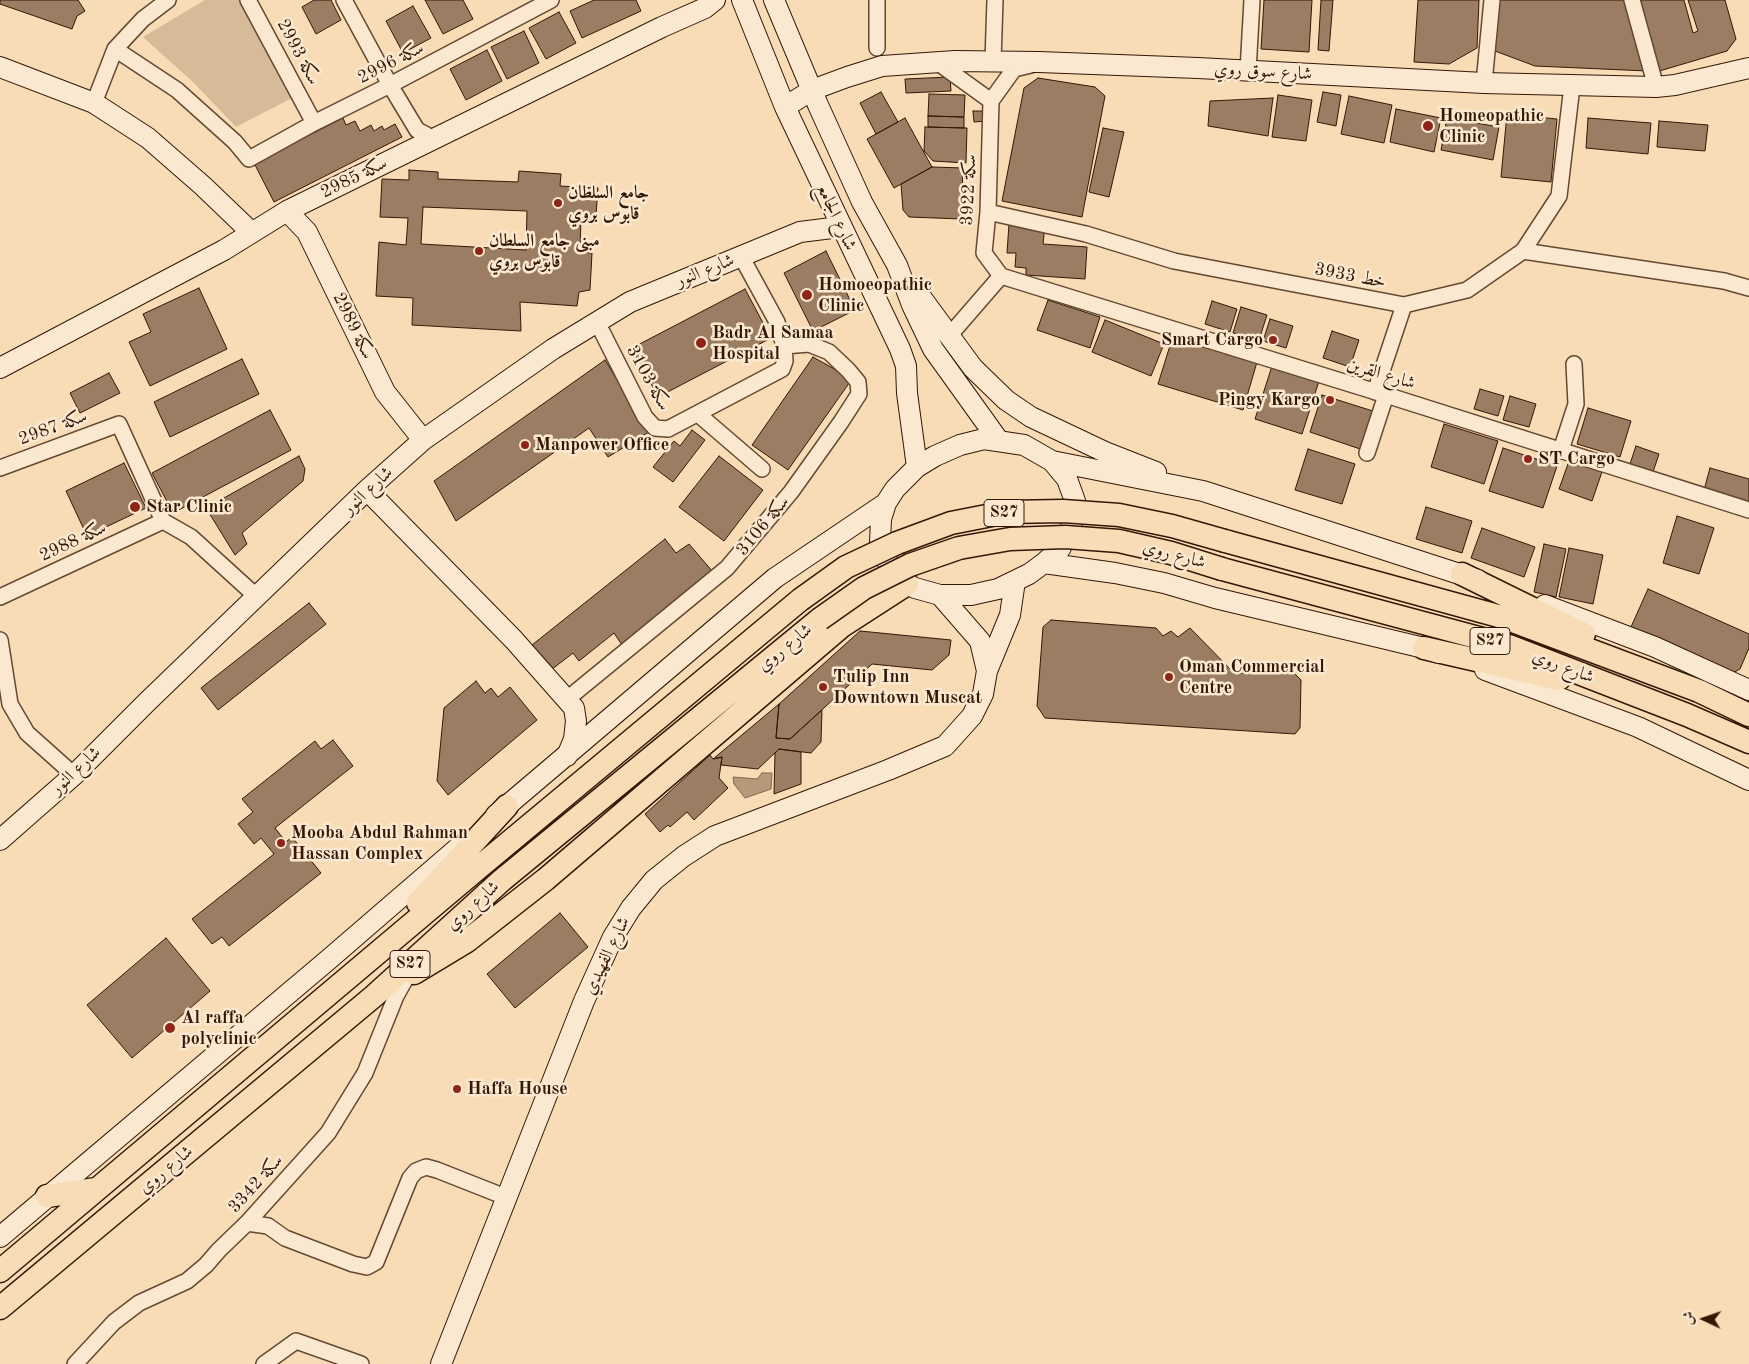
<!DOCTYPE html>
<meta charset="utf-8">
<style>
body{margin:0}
#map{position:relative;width:1749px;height:1364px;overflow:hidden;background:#f7dcb6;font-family:"Old Standard TT",Amiri,serif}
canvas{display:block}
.north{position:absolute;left:1679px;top:1294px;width:50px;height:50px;-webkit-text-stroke:4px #fae8d0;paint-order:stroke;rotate:273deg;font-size:14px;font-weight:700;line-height:20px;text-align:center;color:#351706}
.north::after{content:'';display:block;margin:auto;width:18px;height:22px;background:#351706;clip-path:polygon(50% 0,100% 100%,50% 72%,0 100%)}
</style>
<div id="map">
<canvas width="1749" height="1364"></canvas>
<div class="north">ش</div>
</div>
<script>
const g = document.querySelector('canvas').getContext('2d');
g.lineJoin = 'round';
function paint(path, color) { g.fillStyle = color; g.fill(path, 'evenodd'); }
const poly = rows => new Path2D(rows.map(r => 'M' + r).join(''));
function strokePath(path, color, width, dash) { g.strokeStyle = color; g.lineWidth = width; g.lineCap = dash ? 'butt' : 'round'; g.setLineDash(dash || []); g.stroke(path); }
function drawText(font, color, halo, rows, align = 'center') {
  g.font = font + ' "Old Standard TT",Amiri,serif'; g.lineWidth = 5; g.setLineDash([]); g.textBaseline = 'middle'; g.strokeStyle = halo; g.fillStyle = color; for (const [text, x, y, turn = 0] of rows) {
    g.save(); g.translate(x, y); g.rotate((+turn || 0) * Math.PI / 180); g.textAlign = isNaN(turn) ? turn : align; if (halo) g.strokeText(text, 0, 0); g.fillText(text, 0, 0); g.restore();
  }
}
const green = poly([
 [205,0,239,0,292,98,236,127,193,82,143,37]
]);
const water = poly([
 [762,773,772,773,771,789,745,798,734,784,733,777,757,779,762,773]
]);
const building = poly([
 [0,0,78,0,85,11,77,16,72,29,0,4,0,0],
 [314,0,331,0,341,20,316,34,302,7,314,0],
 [425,0,463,0,473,19,443,34,425,0],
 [594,0,636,0,641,11,582,38,570,11,594,0],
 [1264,0,1312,0,1309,52,1261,49,1264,0],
 [1321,0,1333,0,1329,51,1318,50,1321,0],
 [1418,0,1479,0,1477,48,1449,64,1414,62,1418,0],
 [1499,0,1626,0,1647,71,1535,66,1495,51,1499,0],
 [1634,0,1684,0,1693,33,1698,31,1688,0,1725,0,1736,39,1727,51,1656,72,1634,0],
 [413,6,431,38,403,53,386,21,413,6],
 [559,12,576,43,546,59,529,28,559,12],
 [524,31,539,63,507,79,491,47,524,31],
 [487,50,502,81,466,100,450,69,487,50],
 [950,77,951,91,906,93,905,79,950,77],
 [1038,78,1095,87,1105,96,1082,217,1002,201,1024,88,1038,78],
 [881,92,898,122,876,134,860,103,881,92],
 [1323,92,1341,95,1336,126,1317,122,1323,92],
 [929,94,965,95,964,117,928,116,929,94],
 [1278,95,1312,100,1306,141,1272,137,1278,95],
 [1349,96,1392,105,1384,143,1341,134,1349,96],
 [1273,98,1268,136,1208,126,1210,101,1273,98],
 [1396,109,1441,118,1434,152,1390,142,1396,109],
 [973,111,986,111,987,121,974,122,973,111],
 [1507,114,1557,119,1551,182,1501,177,1507,114],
 [928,116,964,117,964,128,928,127,928,116],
 [343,118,346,125,355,121,360,131,371,125,374,131,382,126,384,130,395,124,402,137,274,202,254,163,343,118],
 [905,118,932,167,894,188,867,139,905,118],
 [1447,118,1499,127,1493,160,1441,150,1447,118],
 [1588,118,1651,123,1648,154,1586,148,1588,118],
 [1659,121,1708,125,1705,151,1657,147,1659,121],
 [925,127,967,128,966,163,933,161,924,151,925,127],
 [1103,128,1124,132,1109,197,1089,192,1103,128],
 [932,167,963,168,961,219,909,217,903,210,901,184,932,167],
 [409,170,438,172,438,179,518,182,519,171,561,174,560,186,598,188,596,215,581,214,580,252,592,253,590,290,579,292,577,306,520,302,521,331,412,325,413,298,376,296,379,242,406,245,408,218,380,217,382,179,409,180,409,170],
 [423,207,527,211,526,250,421,244,423,207],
 [1009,224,1045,226,1043,244,1087,247,1085,279,1026,275,1026,268,1015,267,1016,253,1007,253,1009,224],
 [826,251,855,310,813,331,784,273,826,251],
 [199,288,227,349,150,386,129,342,151,332,143,314,199,288],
 [745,289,771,338,658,397,632,348,745,289],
 [1048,300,1100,317,1090,348,1037,330,1048,300],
 [1212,301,1237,309,1230,332,1205,324,1212,301],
 [1241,307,1267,315,1259,340,1233,333,1241,307],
 [1270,319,1293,326,1286,348,1263,341,1270,319],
 [1105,320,1164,344,1151,376,1092,352,1105,320],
 [1332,331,1359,340,1350,367,1323,358,1332,331],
 [1173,336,1257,362,1243,410,1158,384,1173,336],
 [813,357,852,379,788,470,752,445,813,357],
 [242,359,259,394,170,437,154,402,242,359],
 [605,360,649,432,608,457,589,428,456,521,434,481,605,360],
 [1272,366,1319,381,1302,434,1255,419,1272,366],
 [109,373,120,393,80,413,70,393,109,373],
 [1480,389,1504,396,1498,416,1474,409,1480,389],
 [1322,395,1376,412,1363,450,1310,432,1322,395],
 [1510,396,1536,404,1529,427,1503,420,1510,396],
 [1588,408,1631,421,1620,457,1577,444,1588,408],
 [270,410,291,450,173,513,152,473,270,410],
 [1444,424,1498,441,1484,484,1431,467,1444,424],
 [692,430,705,440,673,482,653,467,674,441,680,446,692,430],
 [1636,446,1659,454,1653,472,1630,464,1636,446],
 [1503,448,1557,466,1543,508,1489,491,1503,448],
 [1308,449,1355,464,1342,504,1295,490,1308,449],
 [299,456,305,469,303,481,242,533,247,544,235,555,206,508,299,456],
 [719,456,763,490,724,541,679,507,719,456],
 [1569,461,1602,472,1592,501,1559,489,1569,461],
 [124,463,146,508,87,536,66,491,124,463],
 [1710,468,1749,479,1749,503,1704,490,1710,468],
 [1426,507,1472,521,1462,553,1416,539,1426,507],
 [1677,516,1714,528,1699,574,1663,563,1677,516],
 [1482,528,1535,547,1524,577,1471,558,1482,528],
 [665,539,676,553,689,544,713,572,622,645,614,633,579,661,573,653,551,670,532,645,665,539],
 [1544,544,1566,549,1556,597,1534,592,1544,544],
 [1569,548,1603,555,1593,604,1559,597,1569,548],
 [1648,589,1749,634,1749,648,1740,669,1733,673,1631,627,1648,589],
 [309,603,326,624,218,710,201,688,309,603],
 [1051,620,1156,628,1163,636,1171,631,1178,637,1190,628,1234,673,1294,673,1301,680,1300,728,1295,734,1045,718,1037,706,1043,627,1051,620],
 [860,631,951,640,949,655,932,670,872,664,790,739,776,738,779,704,860,631],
 [476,681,485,693,491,688,498,697,510,687,537,720,448,795,437,781,444,708,476,681],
 [779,704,776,738,790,739,822,710,821,742,811,753,779,749,758,769,721,765,722,757,713,759,779,704],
 [333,740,353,766,275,828,286,842,292,837,321,873,229,946,222,937,212,944,192,919,274,854,261,838,254,844,238,824,253,812,242,799,315,741,321,749,333,740],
 [779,749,801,752,801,784,774,794,775,753,779,749],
 [710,755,713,759,722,757,719,778,728,788,694,820,687,812,670,827,668,825,660,832,645,814,710,755],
 [560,913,588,947,515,1008,487,974,560,913],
 [166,938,210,991,132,1058,87,1005,166,938]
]);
const street = poly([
 [248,0,314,123],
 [344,0,390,85,417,130,434,139],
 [877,0,877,48],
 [1632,0,1656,87],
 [115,49,177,90,235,142,249,159,314,123,390,85,551,0],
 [993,61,995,0],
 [937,62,991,101],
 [1248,71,1252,0],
 [1484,83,1492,0],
 [991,101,988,212,984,253,1001,276],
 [991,101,1014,69,1031,65],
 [94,103,115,49,143,19,168,0],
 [988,212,1086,234,1174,261,1404,305,1467,290,1523,251,1559,196,1572,86],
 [1523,251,1724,281,1749,288],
 [1001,276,1386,395,1749,510],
 [597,322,645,417,655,428,668,429,782,369,785,361,784,346,777,322,741,256],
 [949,336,1001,276],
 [1375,392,1404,305],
 [698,414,762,469],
 [1561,450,1576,404,1574,364],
 [1367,453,1386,395],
 [0,468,119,424,163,521,191,537,257,597],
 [0,597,163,521],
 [0,640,10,704,27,733,74,775],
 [566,700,727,568,791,492,841,422,859,394,858,382,848,370,829,352,809,344,784,346],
 [247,1223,268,1226,285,1238,353,1264,367,1267,376,1262,410,1178,416,1171,426,1167,437,1170,508,1198],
 [75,1364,114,1322,139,1303,187,1281,206,1265,219,1250,247,1223,328,1133,365,1073,396,996,406,978],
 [264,1364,296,1341,361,1364]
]);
const secondary = poly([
 [742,0,785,107,900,349,906,366,907,393,917,467],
 [774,0,818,105,862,202,897,265,912,305,933,349,999,441],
 [0,67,94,103,148,138,203,186,251,232],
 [785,107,812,90,847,77,882,66,955,61,1039,62,1198,68,1484,83,1656,87,1675,85,1749,68],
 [287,211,307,232,385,392,423,440],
 [915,289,973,368,1006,400,1031,417,1105,452,1156,472],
 [0,368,224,250,287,211,662,27,705,8,715,0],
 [984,439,1024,445,1052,461,1067,479,1075,501,1071,528,1060,549,1044,563,1029,574,998,589,971,595,940,595,915,588,907,584,888,563,880,543,881,519,886,503,895,489,917,467,935,456,960,445,984,439],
 [1052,461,1203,491,1478,580],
 [367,490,514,640,574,708,576,721,574,739,567,756],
 [1044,563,1115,573,1164,583,1215,598,1424,648,1439,653],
 [940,595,980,641,987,671],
 [1545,605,1655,647,1749,690],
 [1485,670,1638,727,1749,780],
 [496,815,775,578,886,503],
 [0,840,74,775,147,702,367,490,423,440,553,349,630,302,800,232,840,227],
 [0,1237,328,960,460,846],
 [441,1364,584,1001,613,937,631,908,654,880,684,856,715,836,888,770,945,746,972,716,983,694,987,671,1010,615,1015,581]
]);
const primary = poly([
 [1225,541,1502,617,1699,691,1749,715],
 [1222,569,1509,646,1687,715,1749,742],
 [1462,574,1584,634],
 [1424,648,1559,679],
 [418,903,507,806],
 [414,973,467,941,546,879,842,626,907,584],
 [47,1196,96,1189],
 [0,1271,483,864,800,600],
 [0,1308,374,996,502,880,820,619]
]);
const primaryBridge = poly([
 [800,600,846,567,897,543,951,523,1007,512,1063,511,1119,515,1172,526,1225,541],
 [820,619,864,588,910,565,959,548,1010,539,1065,537,1119,541,1171,553,1222,569]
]);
const markers = [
 [1428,126,6,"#8f2418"],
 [558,203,5,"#8f2418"],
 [479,251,5,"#8f2418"],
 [807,295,6,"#8f2418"],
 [1273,340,5,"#8f2418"],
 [701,343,6,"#8f2418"],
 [1330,400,5,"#8f2418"],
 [525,445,5,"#8f2418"],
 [1528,459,5,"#8f2418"],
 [135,507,6,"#8f2418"],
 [1169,677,5,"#8f2418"],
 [823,687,5,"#8f2418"],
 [281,843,5,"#8f2418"],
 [170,1028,6,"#8f2418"],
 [457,1089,5,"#8f2418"]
];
const shields = [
 [1004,513,40],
 [1490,641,40],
 [410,964,40]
];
const shieldNames = [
 ["S27",1004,513],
 ["S27",1490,641],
 ["S27",410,964]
];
const streetNames = [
 ["سكة 2993",298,52,62],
 ["سكة 2996",391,63,-27],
 ["شارع سوق روي",1263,72,3],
 ["سكة 2985",354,178,-26],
 ["سكة 3922",969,190,-87],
 ["شارع الجامع",836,217,65],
 ["شارع النور",705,271,-22],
 ["3933 خط",1350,276,11],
 ["سكة 2989",353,326,64],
 ["شارع القرين",1381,374,17],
 ["سكة 3103",648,378,61],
 ["سكة 2987",53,428,-20],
 ["شارع النور",368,491,-43],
 ["سكة 3106",763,526,-50],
 ["سكة 2988",73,542,-25],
 ["شارع روي",1174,555,15],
 ["شارع روي",785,648,-39],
 ["شارع روي",1563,667,21],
 ["شارع النور",76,771,-43],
 ["شارع روي",473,906,-42],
 ["شارع الفهيدي",607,956,-64],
 ["شارع روي",166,1170,-40],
 ["سكة 3342",256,1184,-48]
];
const poiNames = [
 ["Homeopathic",1439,116],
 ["Clinic",1439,137],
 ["جامع السلطان",568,193],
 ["قابوس بروي",568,214],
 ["مبنى جامع السلطان",489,241],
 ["قابوس بروي",489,262],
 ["Homoeopathic",818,285],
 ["Clinic",818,306],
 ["Badr Al Samaa",712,333],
 ["Hospital",712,354],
 ["Smart Cargo",1263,340,"right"],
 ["Pingy Kargo",1320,400,"right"],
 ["Manpower Office",535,445],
 ["ST Cargo",1538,459],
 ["Star Clinic",146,507],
 ["Oman Commercial",1179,667],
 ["Centre",1179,688],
 ["Tulip Inn",833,677],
 ["Downtown Muscat",833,698],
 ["Mooba Abdul Rahman",291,833],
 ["Hassan Complex",291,854],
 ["Al raffa",181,1018],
 ["polyclinic",181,1039],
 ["Haffa House",467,1089]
];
paint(green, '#d6bb98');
paint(water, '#b5997a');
strokePath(water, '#82654c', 1);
paint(building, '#9a7d62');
strokePath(building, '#351706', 1);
strokePath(street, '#664832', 18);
strokePath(secondary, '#351706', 22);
strokePath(primary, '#351706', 25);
strokePath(street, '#fae8d0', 15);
strokePath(secondary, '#fae8d0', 20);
strokePath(primary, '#f7dcb6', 22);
strokePath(primaryBridge, '#351706', 25, []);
strokePath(primaryBridge, '#f7dcb6', 22);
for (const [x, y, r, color] of markers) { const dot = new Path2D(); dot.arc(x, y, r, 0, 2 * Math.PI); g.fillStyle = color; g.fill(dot); strokePath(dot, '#fae8d0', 2); }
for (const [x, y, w] of shields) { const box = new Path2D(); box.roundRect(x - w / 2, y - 13.5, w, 27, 4); g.fillStyle = '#fae8d0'; g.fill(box); strokePath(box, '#351706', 1); }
drawText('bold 16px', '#351706', null, shieldNames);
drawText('18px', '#351706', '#fae8d0', streetNames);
drawText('bold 18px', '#351706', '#fae8d0', poiNames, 'left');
</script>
